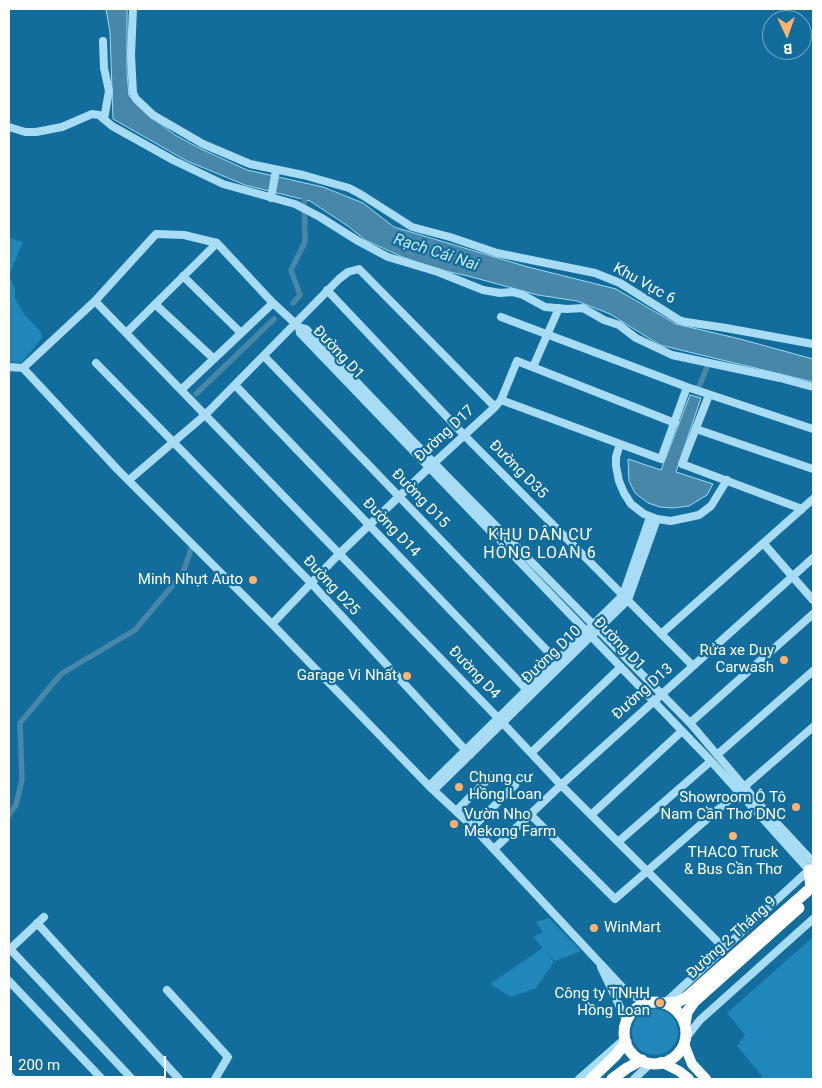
<!DOCTYPE html>
<meta charset="utf-8">
<style>
body{margin:0}
#map{position:relative;width:822px;height:1088px;overflow:hidden;background:#126d9d;font-family:Roboto,sans-serif}
canvas{display:block}
.frame{position:absolute;inset:0;border:10px solid #fff;pointer-events:none}
.north{position:absolute;left:762px;top:10px;width:50px;height:50px;box-sizing:border-box;background:#126d9d;border:1px solid #71a7c4;border-radius:50%;rotate:177deg;font-size:14px;font-weight:700;line-height:20px;text-align:center;color:#fff}
.north::after{content:'';display:block;margin:auto;width:18px;height:22px;background:#ffb36b;clip-path:polygon(50% 0,100% 100%,50% 72%,0 100%)}
.scale{position:absolute;left:10px;top:1056px;width:156px;height:22px;box-sizing:border-box;border:2px solid #fff;border-top:0;padding-left:6px;font-size:15px;line-height:18px;white-space:nowrap;color:#fff;-webkit-text-stroke:4px #126d9d;paint-order:stroke}
</style>
<div id="map">
<canvas width="822" height="1088"></canvas>
<div class="frame"></div>
<div class="north">B</div>
<div class="scale">200 m</div>
</div>
<script>
const g = document.querySelector('canvas').getContext('2d');
g.lineJoin = 'round';
function paint(path, color) { g.fillStyle = color; g.fill(path, 'evenodd'); }
const poly = rows => new Path2D(rows.map(r => 'M' + r).join(''));
function strokePath(path, color, width, dash) { g.strokeStyle = color; g.lineWidth = width; g.lineCap = dash ? 'butt' : 'round'; g.setLineDash(dash || []); g.stroke(path); }
function drawText(font, color, halo, rows, align = 'center') {
  g.font = font + ' Roboto,sans-serif'; g.lineWidth = 4.5; g.setLineDash([]); g.textBaseline = 'middle'; g.strokeStyle = halo; g.fillStyle = color; for (const [text, x, y, turn = 0] of rows) {
    g.save(); g.translate(x, y); g.rotate((+turn || 0) * Math.PI / 180); g.textAlign = isNaN(turn) ? turn : align; if (halo) g.strokeText(text, 0, 0); g.fillText(text, 0, 0); g.restore();
  }
}
const green = poly([
 [9,238,23,242,9,276,15,289,15,298,24,314,41,332,42,338,22,362,15,363,9,360],
 [549,918,581,951,555,961,545,951,554,962,536,988,511,997,490,984,543,948,533,937,543,932,536,922],
 [813,937,813,1079,762,1079,762,1076,737,1046,745,1035,727,1013],
 '632 1032a23 23 0 1 1 46 0a23 23 0 1 1-46 0Z'
]);
const water = poly([
 [106,9,127,9,127,73,129,96,147,114,175,135,201,149,247,170,323,187,363,203,394,227,528,267,616,289,676,324,740,339,813,359,813,382,660,345,610,314,577,301,538,295,468,276,441,270,405,258,365,240,348,226,310,201,245,185,187,161,113,119,110,32,106,9],
 [690,395,701,398,676,472,713,484,707,495,689,506,673,508,660,507,648,503,635,493,629,481,628,459,661,470,690,395]
]);
const canal = poly([
 [293,303,300,295,291,270,305,242,304,194],
 [699,387,707,367],
 [196,394,274,319],
 [9,815,16,805,22,780,20,723,61,674,135,630,183,573,191,549]
]);
const minor = poly([
 [133,9,131,55,133,93,136,99,153,115,203,144,250,164,303,175,349,188,362,195,412,227,450,237,497,253,595,273,620,283,679,320,686,322,726,328,813,344],
 [103,41,104,68,109,91,104,119],
 [9,127,25,132,36,132,62,127,92,114,99,115,112,126,173,160,223,184,295,204,320,217,358,241,388,257,438,272,483,290,500,293,512,292,523,295,545,307,567,309,583,308,604,320,619,325,636,338,672,355,780,378,813,387],
 [271,198,276,170],
 [183,276,241,333],
 [327,290,465,436,693,666],
 [95,301,499,719,561,785,724,948],
 [155,304,214,359],
 [501,317,687,387,813,429],
 [126,333,217,243],
 [264,356,557,661],
 [96,363,312,584,470,755],
 [9,367,23,368],
 [533,367,559,308],
 [23,368,118,470,272,624,429,786,473,827,624,989,633,996,649,1003],
 [23,368,95,301,156,234,184,235,217,243,272,302,299,327],
 [235,385,527,690],
 [181,390,273,303],
 [709,395,682,464,802,509],
 [501,400,661,459,687,387],
 [696,429,813,469],
 [620,444,616,457,616,466,619,481,624,493,631,504,644,514,657,519,671,521,699,515,711,506,727,480],
 [129,480,205,415,339,279,348,272,359,269,495,407],
 [764,544,813,600],
 [272,624,339,554,434,463,495,407,501,400,517,361,675,423],
 [661,634,813,499],
 [690,723,813,614],
 [531,753,621,667],
 [718,754,813,671],
 [429,786,623,595,650,517],
 [434,790,628,600,657,519],
 [456,811,491,776],
 [531,815,615,899,813,727],
 [591,815,682,731],
 [473,827,515,785],
 [618,842,711,761],
 [494,849,561,785,813,558],
 [809,870,711,761,300,333,299,327,306,329,434,463,690,723,759,804,813,862],
 [37,923,179,1079],
 [10,949,132,1079],
 [9,950,44,917],
 [601,967,627,1022],
 [9,981,102,1079],
 [167,990,228,1057,215,1079],
 [666,1002,810,869],
 [685,1039,700,1020,813,919],
 [9,1075,13,1079],
 [579,1079,621,1042],
 [634,1079,651,1063]
]);
const major = poly([
 [684,1044,692,1064,706,1079],
 [661,1062,679,1071,689,1079]
]);
const highway = poly([
 [809,870,811,888],
 '624 1033a31 31 0 1 1 62 0a31 31 0 1 1-62 0Z',
 [665,1003,678,1002,688,996,813,886],
 [685,1024,687,1012,694,1002,799,908],
 [591,1079,615,1056,626,1042],
 [612,1079,627,1068,642,1060]
]);
const markers = [
 [253,580,5,"#ffb36b"],
 [784,660,5,"#ffb36b"],
 [407,676,5,"#ffb36b"],
 [459,787,5,"#ffb36b"],
 [796,807,5,"#ffb36b"],
 [454,824,5,"#ffb36b"],
 [733,836,5,"#ffb36b"],
 [594,928,5,"#ffb36b"],
 [660,1003,5,"#ffb36b"]
];
const streetNames = [
 ["Khu Vực 6",644,284,29],
 ["Đường D1",338,353,47],
 ["Đường D17",445,434,-43],
 ["Đường D35",518,470,45],
 ["Đường D15",420,499,46],
 ["Đường D14",391,528,46],
 ["Đường D25",331,586,47],
 ["Đường D1",619,644,46],
 ["Đường D10",552,655,-44],
 ["Đường D4",474,673,46],
 ["Đường D13",643,692,-42],
 ["Đường 2 Tháng 9",732,938,-42]
];
const poiNames = [
 ["Minh Nhựt Auto",243,580],
 ["Rửa xe Duy",774,651],
 ["Carwash",774,668],
 ["Garage Vi Nhất",397,676],
 ["Chung cư",469,778,"left"],
 ["Hồng Loan",469,795,"left"],
 ["Showroom Ô Tô",786,798],
 ["Nam Cần Thơ DNC",786,815],
 ["Vườn Nho",464,815,"left"],
 ["Mekong Farm",464,832,"left"],
 ["THACO Truck",733,853,"center"],
 ["& Bus Cần Thơ",733,870,"center"],
 ["WinMart",604,928,"left"],
 ["Công ty TNHH",650,994],
 ["Hồng Loan",650,1011]
];
const waterNames = [
 ["Rạch Cái Nai",436,253,18]
];
const neighbourhoodNames = [
 ["KHU DÂN CƯ",540,536],
 ["HỒNG LOAN 6",540,554]
];
paint(green, '#2187ba');
paint(water, '#4887a7');
strokePath(water, '#9adaf7', 1);
strokePath(canal, '#4887a7', 5.5);
strokePath(minor, '#a8dbf4', 8);
strokePath(major, '#f5fbff', 10);
strokePath(highway, '#fff', 11);
for (const [x, y, r, color] of markers) { const dot = new Path2D(); dot.arc(x, y, r, 0, 2 * Math.PI); g.fillStyle = color; g.fill(dot); strokePath(dot, '#126d9d', 2); }
drawText('15px', '#fff', '#126d9d', streetNames);
drawText('15px', '#fff', '#126d9d', poiNames, 'right');
drawText('italic 16px', '#c7ebfb', '#126d9d', waterNames);
g.letterSpacing = '1px';
drawText('16px', '#fff', '#126d9d', neighbourhoodNames);
g.letterSpacing = '0px';
</script>
